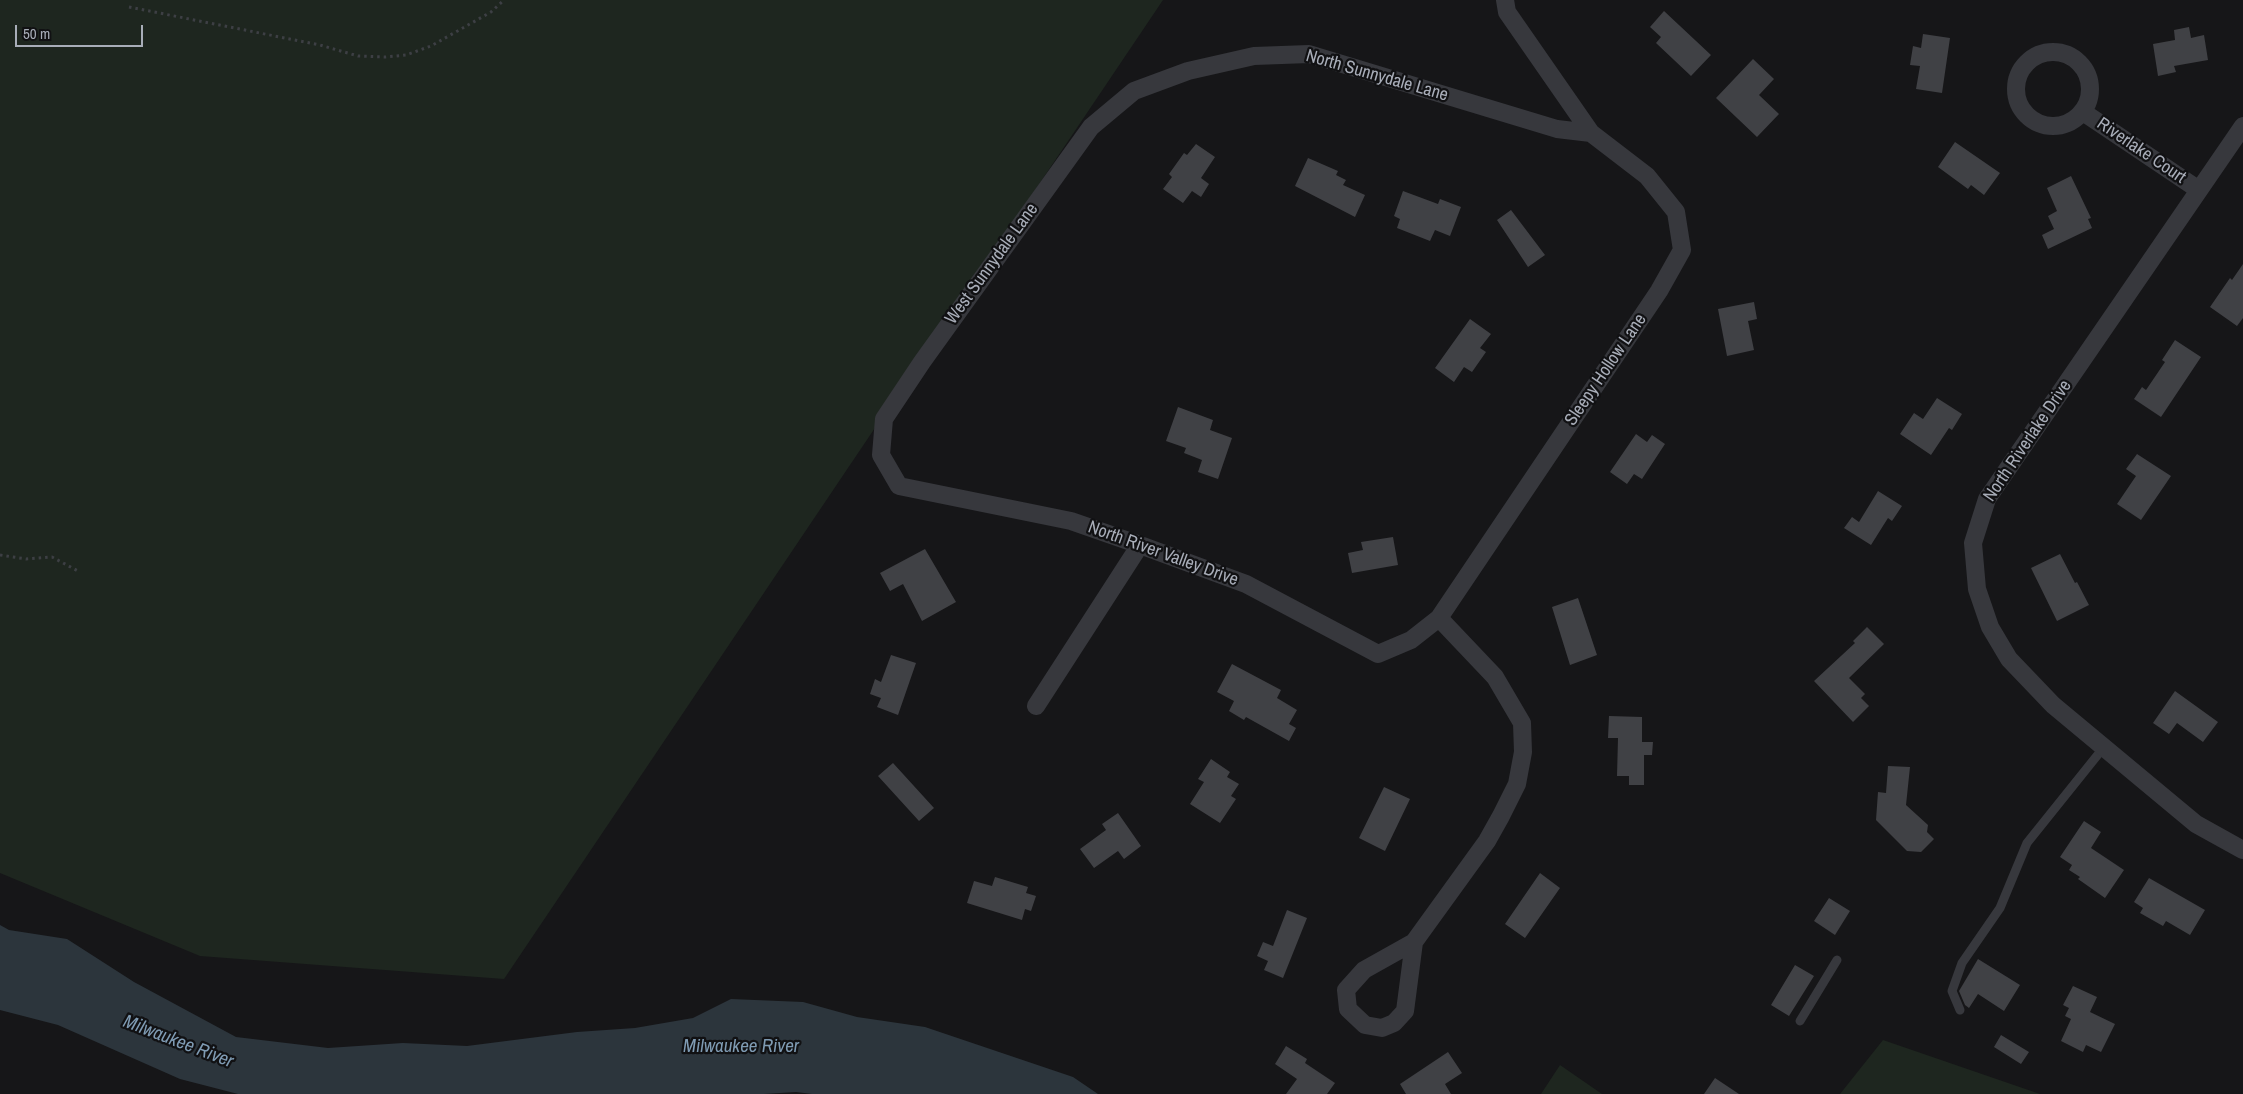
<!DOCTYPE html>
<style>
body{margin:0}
#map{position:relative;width:2243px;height:1094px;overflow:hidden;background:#161618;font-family:"Archivo Narrow",sans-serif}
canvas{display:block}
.scale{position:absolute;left:15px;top:25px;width:128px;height:22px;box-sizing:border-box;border:2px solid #a8adb8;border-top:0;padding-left:6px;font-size:15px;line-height:18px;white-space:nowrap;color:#a8adb8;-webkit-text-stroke:4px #111113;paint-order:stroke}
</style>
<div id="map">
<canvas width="2243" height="1094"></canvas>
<div class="scale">50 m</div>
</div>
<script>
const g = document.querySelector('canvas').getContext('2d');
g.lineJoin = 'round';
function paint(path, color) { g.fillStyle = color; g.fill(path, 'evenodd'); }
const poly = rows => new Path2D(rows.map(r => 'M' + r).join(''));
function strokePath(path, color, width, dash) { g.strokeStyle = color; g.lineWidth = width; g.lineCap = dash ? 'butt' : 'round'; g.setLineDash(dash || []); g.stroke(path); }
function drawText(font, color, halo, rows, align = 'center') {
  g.font = font + ' "Archivo Narrow",sans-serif'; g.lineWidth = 4.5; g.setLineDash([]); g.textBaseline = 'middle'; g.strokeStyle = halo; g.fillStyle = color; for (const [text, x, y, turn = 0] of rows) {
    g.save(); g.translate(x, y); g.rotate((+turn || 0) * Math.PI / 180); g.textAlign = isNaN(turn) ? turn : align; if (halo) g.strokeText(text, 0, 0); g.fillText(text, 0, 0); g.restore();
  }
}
const green = poly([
 [0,0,1163,0,504,979,200,956,0,873],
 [1883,1040,2040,1094,1840,1094],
 [1560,1065,1602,1094,1541,1094]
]);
const water = poly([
 [0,925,9,930,67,939,134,982,236,1037,328,1048,403,1043,467,1046,577,1032,635,1028,693,1018,731,999,803,1002,857,1017,925,1027,1073,1077,1098,1094,812,1094,796,1092,764,1094,238,1094,180,1079,58,1025,0,1010]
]);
const building = poly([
 [1664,11,1711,55,1691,76,1656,43,1661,37,1650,27],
 [2189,27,2191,38,2204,35,2208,60,2174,66,2176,72,2158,76,2153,44,2175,40,2174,30],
 [1923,34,1950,38,1942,93,1916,89,1920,66,1910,65,1913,46,1921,48],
 [1753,59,1774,79,1759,95,1779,114,1757,137,1716,98],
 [1955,142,2000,173,1984,195,1971,185,1968,189,1938,167],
 [1196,144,1215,157,1201,178,1209,184,1201,197,1192,191,1183,203,1163,189,1172,177,1169,174,1184,153,1187,155],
 [1308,158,1338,171,1336,175,1346,180,1343,185,1365,195,1355,217,1295,186],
 [2071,176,2091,218,2088,219,2092,228,2048,249,2042,235,2054,229,2048,216,2057,211,2047,188],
 [1403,191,1438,204,1440,199,1461,207,1450,236,1435,230,1430,241,1397,228,1400,219,1394,216],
 [1511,210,1545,255,1528,267,1497,220],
 [2243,264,2243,318,2237,326,2210,307,2230,278,2232,280],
 [1754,302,1757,319,1748,321,1754,350,1727,356,1718,309],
 [1470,319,1491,334,1480,348,1486,352,1472,372,1464,367,1454,382,1435,368],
 [2175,340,2201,357,2161,417,2134,399,2142,387,2146,390,2165,362,2162,360],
 [1937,398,1962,414,1952,430,1949,428,1931,455,1900,434,1914,413,1923,419],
 [1178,407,1213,420,1210,430,1232,438,1218,479,1198,472,1202,460,1184,453,1186,448,1166,441],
 [1636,434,1647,442,1652,435,1665,444,1642,479,1634,474,1627,484,1610,472],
 [2137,454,2171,476,2141,520,2117,504,2136,476,2126,469],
 [1878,491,1902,506,1892,521,1888,518,1871,545,1844,528,1852,517,1859,522],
 [1393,537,1398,565,1352,573,1348,553,1363,550,1361,542],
 [925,549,956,602,922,621,903,584,890,591,880,573],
 [2060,554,2075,583,2077,582,2089,605,2057,621,2031,568],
 [1578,598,1597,655,1570,665,1552,607],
 [1867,627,1884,644,1849,678,1865,694,1861,698,1869,706,1853,722,1814,681,1855,643,1853,641],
 [891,655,916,663,898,715,877,707,881,698,870,694,875,679,881,682],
 [1232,664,1281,690,1277,698,1297,710,1289,724,1296,728,1289,741,1246,717,1244,720,1229,711,1234,701,1217,692],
 [2175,691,2218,722,2203,742,2177,723,2169,734,2153,723],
 [1609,716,1642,717,1642,742,1653,742,1652,755,1644,755,1644,785,1629,785,1629,776,1617,776,1618,738,1608,738],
 [1211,759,1230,772,1227,777,1239,784,1231,796,1236,799,1220,823,1190,804,1204,782,1198,779],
 [893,763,934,808,919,821,878,776],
 [1888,766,1910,767,1906,805,1928,825,1927,832,1934,839,1921,852,1907,851,1876,820,1878,792,1886,793],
 [1384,787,1410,799,1385,851,1359,838],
 [1118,813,1141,846,1124,859,1118,851,1094,868,1080,849,1106,830,1102,824],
 [2084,821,2101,832,2091,848,2124,870,2105,898,2078,879,2080,877,2069,870,2072,865,2060,857],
 [1540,873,1560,888,1525,938,1505,924],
 [995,877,1028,887,1026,893,1036,896,1031,911,1025,909,1022,920,967,903,974,881,992,886],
 [2149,878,2205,910,2190,935,2166,921,2163,926,2140,913,2143,908,2134,902],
 [1829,898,1850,911,1835,935,1814,921],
 [1287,910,1307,918,1283,978,1264,970,1268,961,1257,956,1263,942,1273,946],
 [1978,959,2020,985,2004,1011,1978,994,1969,1008,1965,1005,1959,991],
 [1795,965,1814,976,1789,1016,1771,1005],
 [2073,986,2097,997,2090,1012,2115,1024,2101,1052,2086,1045,2083,1052,2061,1041,2071,1019,2065,1016,2069,1008,2063,1005],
 [2001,1035,2029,1052,2021,1064,1994,1047],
 [1286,1046,1307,1059,1305,1063,1335,1083,1327,1094,1286,1094,1297,1079,1275,1064],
 [1448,1052,1462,1073,1445,1084,1451,1094,1406,1094,1400,1084],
 [1715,1078,1739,1094,1704,1094]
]);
const path = poly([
 [129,7,320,45,358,56,385,57,406,55,431,46,491,12,504,0],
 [0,555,26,559,52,557,78,571]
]);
const service = poly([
 [1960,1010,1952,991,1962,963,2000,908,2027,843,2104,747],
 [1800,1021,1837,960]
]);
const minor = poly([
 [1505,0,1507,12,1591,133,1647,176,1676,212,1682,250,1659,291,1439,618,1411,640,1378,654,1246,584,1140,545,1071,521,899,486,881,455,884,419,922,362,1091,127,1134,91,1188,71,1254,56,1309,54,1557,129,1591,133],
 '2016 89a37 37 0 1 1 74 0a37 37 0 1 1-74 0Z',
 [2083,112,2199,190],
 [2243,126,1987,499,1973,543,1977,589,1990,627,2009,659,2053,705,2196,824,2243,850],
 [1036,706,1140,545],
 [1414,942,1405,1011,1394,1023,1382,1028,1365,1025,1348,1009,1346,990,1364,970,1414,942,1487,841,1501,816,1517,784,1523,752,1522,723,1495,677,1439,618]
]);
const streetNames = [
 ["North Sunnydale Lane",1377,76,16],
 ["Riverlake Court",2141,151,34],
 ["West Sunnydale Lane",992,264,-54],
 ["Sleepy Hollow Lane",1606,370,-56],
 ["North Riverlake Drive",2028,441,-56],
 ["North River Valley Drive",1163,554,20]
];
const waterNames = [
 ["Milwaukee River",178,1042,21],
 ["Milwaukee River",741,1047]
];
paint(green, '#1e261f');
paint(water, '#2c353c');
paint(building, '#404145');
strokePath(path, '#3d3f44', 3, [2.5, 4]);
strokePath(service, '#37383d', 9);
strokePath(minor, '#37383d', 18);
drawText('18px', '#a8adb8', '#111113', streetNames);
drawText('italic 19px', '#7f9bb3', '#111113', waterNames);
</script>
